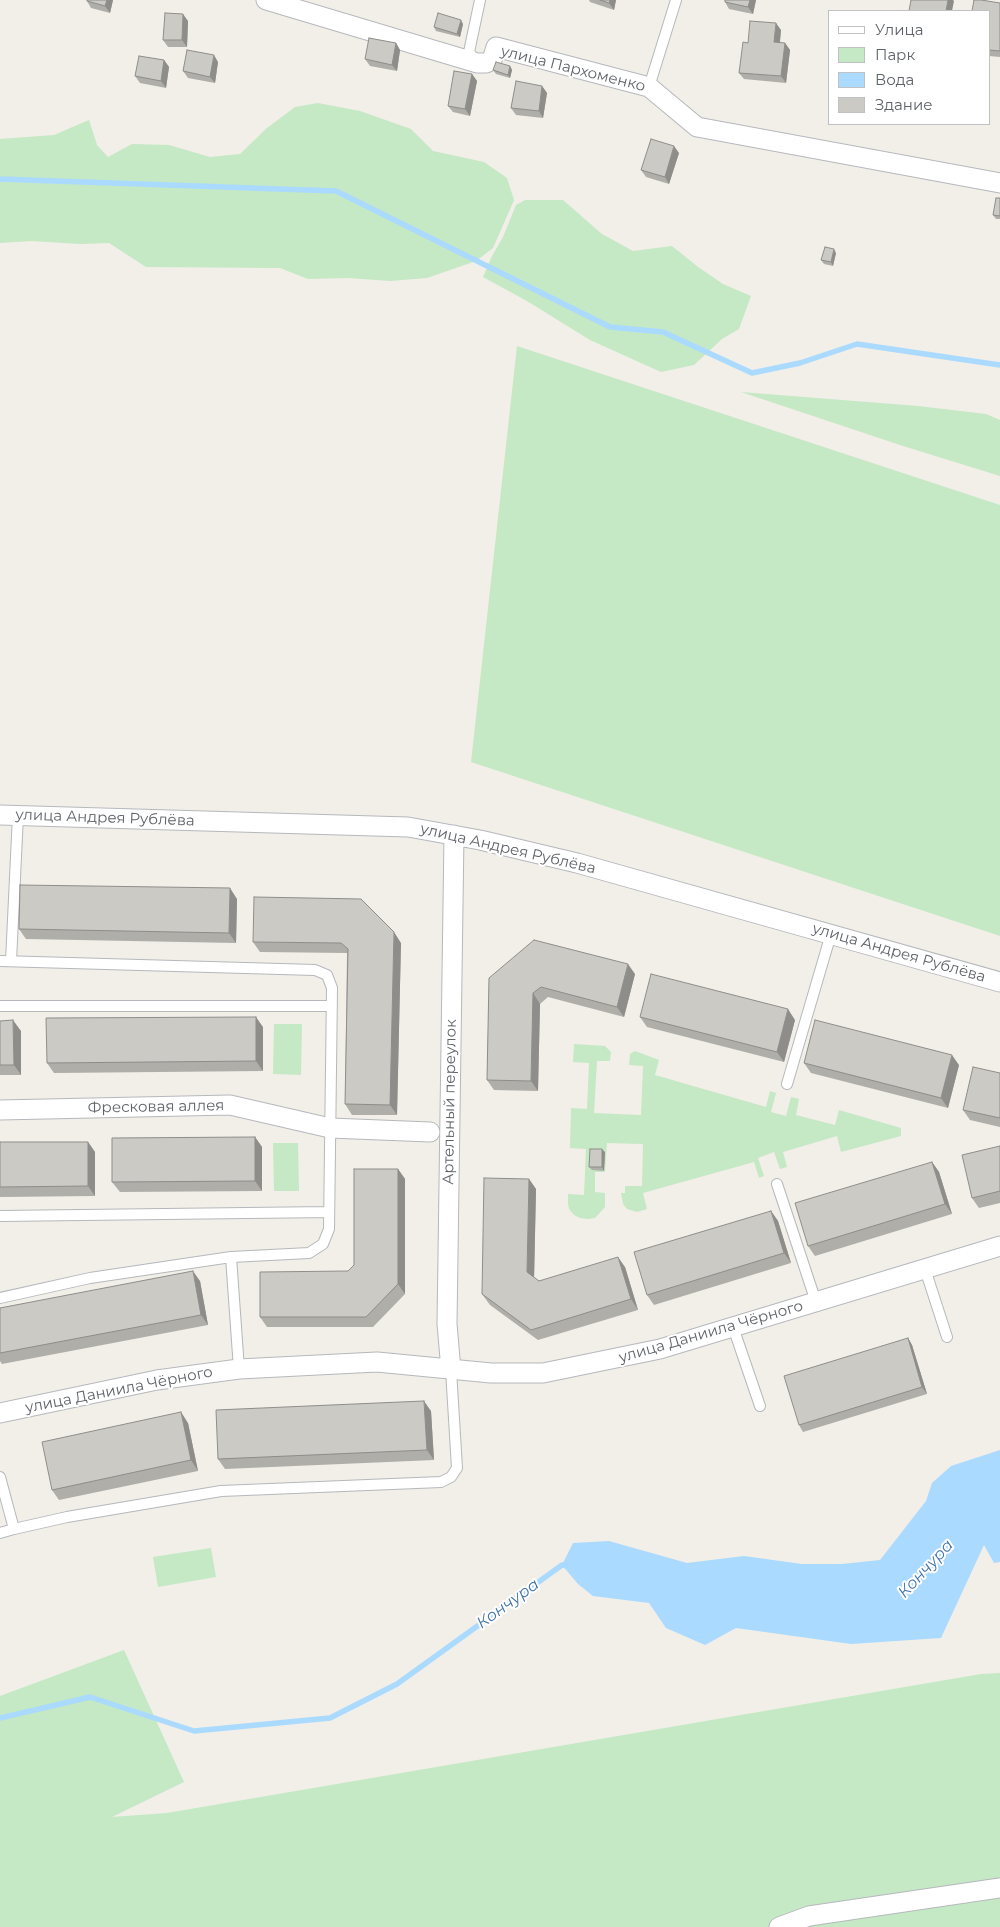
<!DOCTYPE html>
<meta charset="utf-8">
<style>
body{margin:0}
#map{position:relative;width:1000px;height:1927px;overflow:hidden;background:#f1efe8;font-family:Montserrat,sans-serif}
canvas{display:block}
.legend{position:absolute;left:828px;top:10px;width:162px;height:115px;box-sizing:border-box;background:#fff;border:1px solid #bfc1c3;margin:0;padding:6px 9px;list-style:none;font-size:15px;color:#5f6368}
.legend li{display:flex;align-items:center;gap:10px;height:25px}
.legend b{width:25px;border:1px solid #bfc1c3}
</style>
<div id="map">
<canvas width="1000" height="1927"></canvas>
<ul class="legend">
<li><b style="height:6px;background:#fff"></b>Улица</li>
<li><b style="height:14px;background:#c5e8c5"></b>Парк</li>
<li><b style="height:14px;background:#aadaff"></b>Вода</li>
<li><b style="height:14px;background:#cccac5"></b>Здание</li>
</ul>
</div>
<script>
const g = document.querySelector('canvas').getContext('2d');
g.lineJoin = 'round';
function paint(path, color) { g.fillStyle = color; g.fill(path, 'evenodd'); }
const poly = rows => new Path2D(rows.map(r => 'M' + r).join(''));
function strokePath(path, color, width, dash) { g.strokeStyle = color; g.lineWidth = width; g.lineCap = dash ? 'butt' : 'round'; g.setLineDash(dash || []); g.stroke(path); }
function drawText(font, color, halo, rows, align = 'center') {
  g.font = font + ' Montserrat,sans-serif'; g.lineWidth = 4; g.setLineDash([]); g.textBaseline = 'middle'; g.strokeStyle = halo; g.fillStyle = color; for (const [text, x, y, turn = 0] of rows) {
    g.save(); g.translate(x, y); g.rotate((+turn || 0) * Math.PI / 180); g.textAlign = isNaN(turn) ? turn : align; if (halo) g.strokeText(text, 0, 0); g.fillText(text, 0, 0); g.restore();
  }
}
const green = poly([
 [318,103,360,111,411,129,433,151,484,162,507,178,514,200,493,248,476,261,427,278,390,281,348,278,308,279,280,268,146,267,109,243,80,244,31,241,0,243,0,139,54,135,89,120,97,145,108,157,132,144,169,145,210,157,240,154,267,128,295,107],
 [525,200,563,200,602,234,633,251,672,246,698,267,723,284,751,296,739,329,722,339,694,365,661,372,590,340,527,301,483,277,492,256,503,237,516,205],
 [517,346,1000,505,1000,936,471,762],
 [741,392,918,406,986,414,1000,420,1000,476,903,446],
 [274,1024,302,1024,301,1075,273,1074],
 [574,1044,605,1046,611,1052,610,1061,597,1061,594,1113,641,1115,643,1066,629,1065,630,1054,635,1051,659,1060,655,1075,766,1107,770,1091,776,1093,771,1112,786,1116,791,1097,799,1099,796,1115,835,1125,839,1110,901,1128,901,1136,841,1152,837,1136,783,1152,787,1167,780,1169,774,1152,758,1158,764,1176,759,1178,754,1162,643,1193,647,1209,637,1212,627,1209,623,1204,621,1193,625,1193,625,1186,642,1186,643,1144,607,1143,605,1172,595,1172,595,1192,605,1193,605,1207,595,1218,588,1219,580,1218,574,1215,569,1209,568,1203,568,1194,584,1195,586,1149,570,1148,571,1108,587,1109,589,1063,573,1062],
 [273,1143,298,1143,299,1191,274,1191],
 [211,1548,216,1577,158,1587,153,1557],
 [124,1650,184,1782,112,1817,167,1813,981,1674,1000,1673,1000,1927,0,1927,0,1696]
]);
const water = poly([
 [1000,1450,1000,1562,994,1563,984,1545,941,1638,851,1644,736,1628,705,1645,666,1628,649,1603,593,1596,578,1584,562,1565,573,1543,609,1541,687,1563,744,1556,802,1564,842,1564,880,1560,926,1501,932,1483,951,1466]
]);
const stream = poly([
 [0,179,336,191,610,327,663,332,752,373,800,363,857,344,1000,365],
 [0,1718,90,1697,194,1731,330,1718,397,1684,562,1565,568,1566]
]);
const lane = poly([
 [476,61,469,52,480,0],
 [649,87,676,0],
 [0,961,315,970,327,975,332,988,329,1229,323,1244,309,1253,231,1257,90,1278,0,1298],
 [11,961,18,815],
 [0,1006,332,1006],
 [787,1084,831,934],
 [777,1184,816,1302],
 [0,1216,329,1212],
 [231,1257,239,1369],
 [925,1269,947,1337],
 [733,1327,760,1406],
 [0,1477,14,1529,67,1517,221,1491,441,1482,451,1477,457,1468,451,1370],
 [0,1533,14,1529]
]);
const street = poly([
 [266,0,477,63,486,63,492,60,496,47,649,87,697,127,1000,183],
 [0,815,408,827,480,840,577,863,1000,982],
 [0,1110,230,1105,330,1128,430,1132],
 [451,1370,447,1324,454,835],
 [0,1413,157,1380,239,1369,377,1362,491,1373,543,1373,660,1349,1000,1246],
 [779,1927,809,1916,1000,1888]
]);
const wall = poly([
 [87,0,113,0,110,13,91,8,87,1],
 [589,0,616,0,614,10,590,2],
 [725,0,756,0,753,14,729,9,725,2],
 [1000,3,1000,57,989,56,989,11],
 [188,21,187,47,168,47,163,40],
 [463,24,460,37,436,31,434,27],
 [781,30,780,43,785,43,790,50,786,83,744,79,739,73,748,43],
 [396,43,400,50,397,71,370,66,365,59],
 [164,60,169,67,166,88,140,83,135,76],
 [218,62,215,83,188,78,183,71],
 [510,66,512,70,510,78,496,74,493,70],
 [472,74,477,81,470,116,453,112,448,106],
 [542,86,547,93,543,118,516,115,511,108],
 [679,153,669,184,646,177,641,170],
 [1000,198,1000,219,996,219,993,215],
 [836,253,833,266,824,264,821,260],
 [237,899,236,943,26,939,19,929],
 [253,942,401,943,397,1115,352,1115,345,1104,347,953,260,952],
 [635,974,624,1017,548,997,540,1004,538,1091,494,1090,487,1080,489,978],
 [640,1017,795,1020,784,1062,647,1027],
 [0,1021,21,1031,21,1075,0,1075],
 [263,1027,263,1071,54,1073,47,1063],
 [804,1063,959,1065,948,1108,811,1073],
 [1000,1073,1000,1127,970,1120,963,1110],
 [255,1137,262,1147,262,1191,120,1192,112,1182],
 [0,1142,88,1142,95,1152,95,1196,0,1197],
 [1000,1146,1000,1203,979,1208,972,1198],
 [605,1152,604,1171,592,1170,589,1167],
 [932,1162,939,1172,952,1214,815,1256,808,1246],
 [398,1169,405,1179,405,1294,373,1327,267,1327,260,1317,348,1271,354,1265],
 [529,1179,536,1189,534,1277,539,1281,625,1267,638,1310,538,1340,490,1305,482,1294],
 [771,1211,778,1221,791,1263,654,1305,647,1295],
 [200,1281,208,1325,2,1364,0,1361,0,1308],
 [908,1338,912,1345,927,1394,803,1432,799,1425],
 [431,1411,434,1460,225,1469,218,1459],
 [188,1423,198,1471,59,1500,52,1490]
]);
const shadedWall = poly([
 [107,0,113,0,110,13,105,6],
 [610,0,616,0,614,10,609,3],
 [750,0,756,0,753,14,748,7],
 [948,0,953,0,954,1,952,11,946,11],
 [183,14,188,21,187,47,182,40],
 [461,20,463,24,460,37,457,34],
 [776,23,781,30,779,49,774,42],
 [396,43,400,50,397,71,392,65],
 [785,43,790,50,786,83,781,76],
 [214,55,218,62,215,83,210,77],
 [164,60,169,67,166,88,161,81],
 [510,66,512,70,510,78,508,75],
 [472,74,477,81,470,116,465,109],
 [542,86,547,93,543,118,539,111],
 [674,146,679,153,669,184,665,177],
 [834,249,836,253,833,266,831,262],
 [230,888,237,899,236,943,229,933],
 [394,932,401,943,397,1115,390,1105],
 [628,964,635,974,624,1017,617,1007],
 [533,993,540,1004,538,1091,531,1081],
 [788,1009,795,1020,784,1062,777,1052],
 [256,1017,263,1027,263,1071,256,1061],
 [13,1020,21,1031,21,1075,14,1065],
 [952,1055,959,1065,948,1108,941,1098],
 [255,1137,262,1147,262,1191,255,1181],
 [88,1142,95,1152,95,1196,88,1186],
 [602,1149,605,1152,604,1171,602,1167],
 [932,1162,939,1172,952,1214,945,1204],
 [398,1169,405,1179,405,1294,398,1284],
 [529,1179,536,1189,534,1282,527,1272],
 [771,1211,778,1221,791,1263,784,1253],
 [618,1257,625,1267,638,1310,631,1299],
 [193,1271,200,1281,208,1325,201,1315],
 [908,1338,912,1345,927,1394,922,1387],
 [424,1401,431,1411,434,1460,427,1450],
 [181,1412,188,1423,198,1471,191,1460]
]);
const building = poly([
 [87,0,107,0,105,6,87,1,87,0],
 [600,0,610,0,609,3,600,0],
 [725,0,750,0,748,7,725,2,725,0],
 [911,0,948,0,946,11,909,11,911,0],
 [974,0,981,0,1000,3,1000,51,989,50,989,11,972,11,974,0],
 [165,13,183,14,182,40,163,40,165,13],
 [438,13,461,20,457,34,434,27,438,13],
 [750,21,776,23,774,42,785,43,781,76,739,73,743,42,748,43,750,21],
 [369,38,396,43,392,65,365,59,369,38],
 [187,50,214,55,210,77,183,71,187,50],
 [139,56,164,60,161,81,135,76,139,56],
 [496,62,510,66,508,75,493,70,496,62],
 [454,71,472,74,465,109,448,106,454,71],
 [516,81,542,86,539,111,511,108,516,81],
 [651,139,674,146,665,177,641,170,651,139],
 [996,198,1000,198,1000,216,993,215,996,198],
 [825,247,834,249,831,262,821,260,825,247],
 [20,885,230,888,229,933,19,929,20,885],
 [254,897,361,899,394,932,390,1105,345,1104,348,949,341,943,253,942,254,897],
 [534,940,628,964,617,1007,541,987,533,993,531,1081,487,1080,489,978,534,940],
 [651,974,788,1009,777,1052,640,1017,651,974],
 [256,1017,256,1061,47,1063,46,1018,256,1017],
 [13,1020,14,1065,0,1065,0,1021,13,1020],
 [815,1020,952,1055,941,1098,804,1063,815,1020],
 [973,1067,1000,1073,1000,1118,963,1110,973,1067],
 [255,1137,255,1181,112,1182,112,1138,255,1137],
 [0,1142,88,1142,88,1186,0,1187,0,1142],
 [1000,1146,1000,1191,972,1198,962,1155,1000,1146],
 [590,1149,602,1149,602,1167,589,1167,590,1149],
 [932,1162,945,1204,808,1246,795,1203,932,1162],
 [354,1169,398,1169,398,1284,366,1317,260,1317,260,1272,348,1271,354,1265,354,1169],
 [484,1178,529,1179,527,1272,539,1281,618,1257,631,1299,531,1330,482,1294,484,1178],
 [771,1211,784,1253,647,1295,634,1252,771,1211],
 [193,1271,201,1315,0,1353,0,1308,193,1271],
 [908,1338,922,1387,799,1425,784,1376,908,1338],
 [424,1401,427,1450,218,1459,216,1410,424,1401],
 [181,1412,191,1460,52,1490,42,1442,181,1412]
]);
const streetNames = [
 ["улица Пархоменко",573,69,14],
 ["улица Андрея Рублёва",105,818,2],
 ["улица Андрея Рублёва",508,849,13],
 ["улица Андрея Рублёва",899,953,16],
 ["Артельный переулок",450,1102,-89],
 ["Фресковая аллея",156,1107,-1],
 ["улица Даниила Чёрного",711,1332,-16],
 ["улица Даниила Чёрного",119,1390,-11]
];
const waterNames = [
 ["Кончура",926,1569,-47],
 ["Кончура",508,1604,-36]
];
paint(green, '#c5e8c5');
paint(water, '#aadaff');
strokePath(stream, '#aadaff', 5.5);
strokePath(lane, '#b5b8bc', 12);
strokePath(street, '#b5b8bc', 21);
strokePath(lane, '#fff', 10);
strokePath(street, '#fff', 19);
paint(wall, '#afaea9');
paint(shadedWall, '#8f8d8a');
paint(building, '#cccac5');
strokePath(building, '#8f8d8a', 1);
drawText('15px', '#5f6368', '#fff', streetNames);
drawText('italic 16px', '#4174aa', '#fff', waterNames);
</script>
